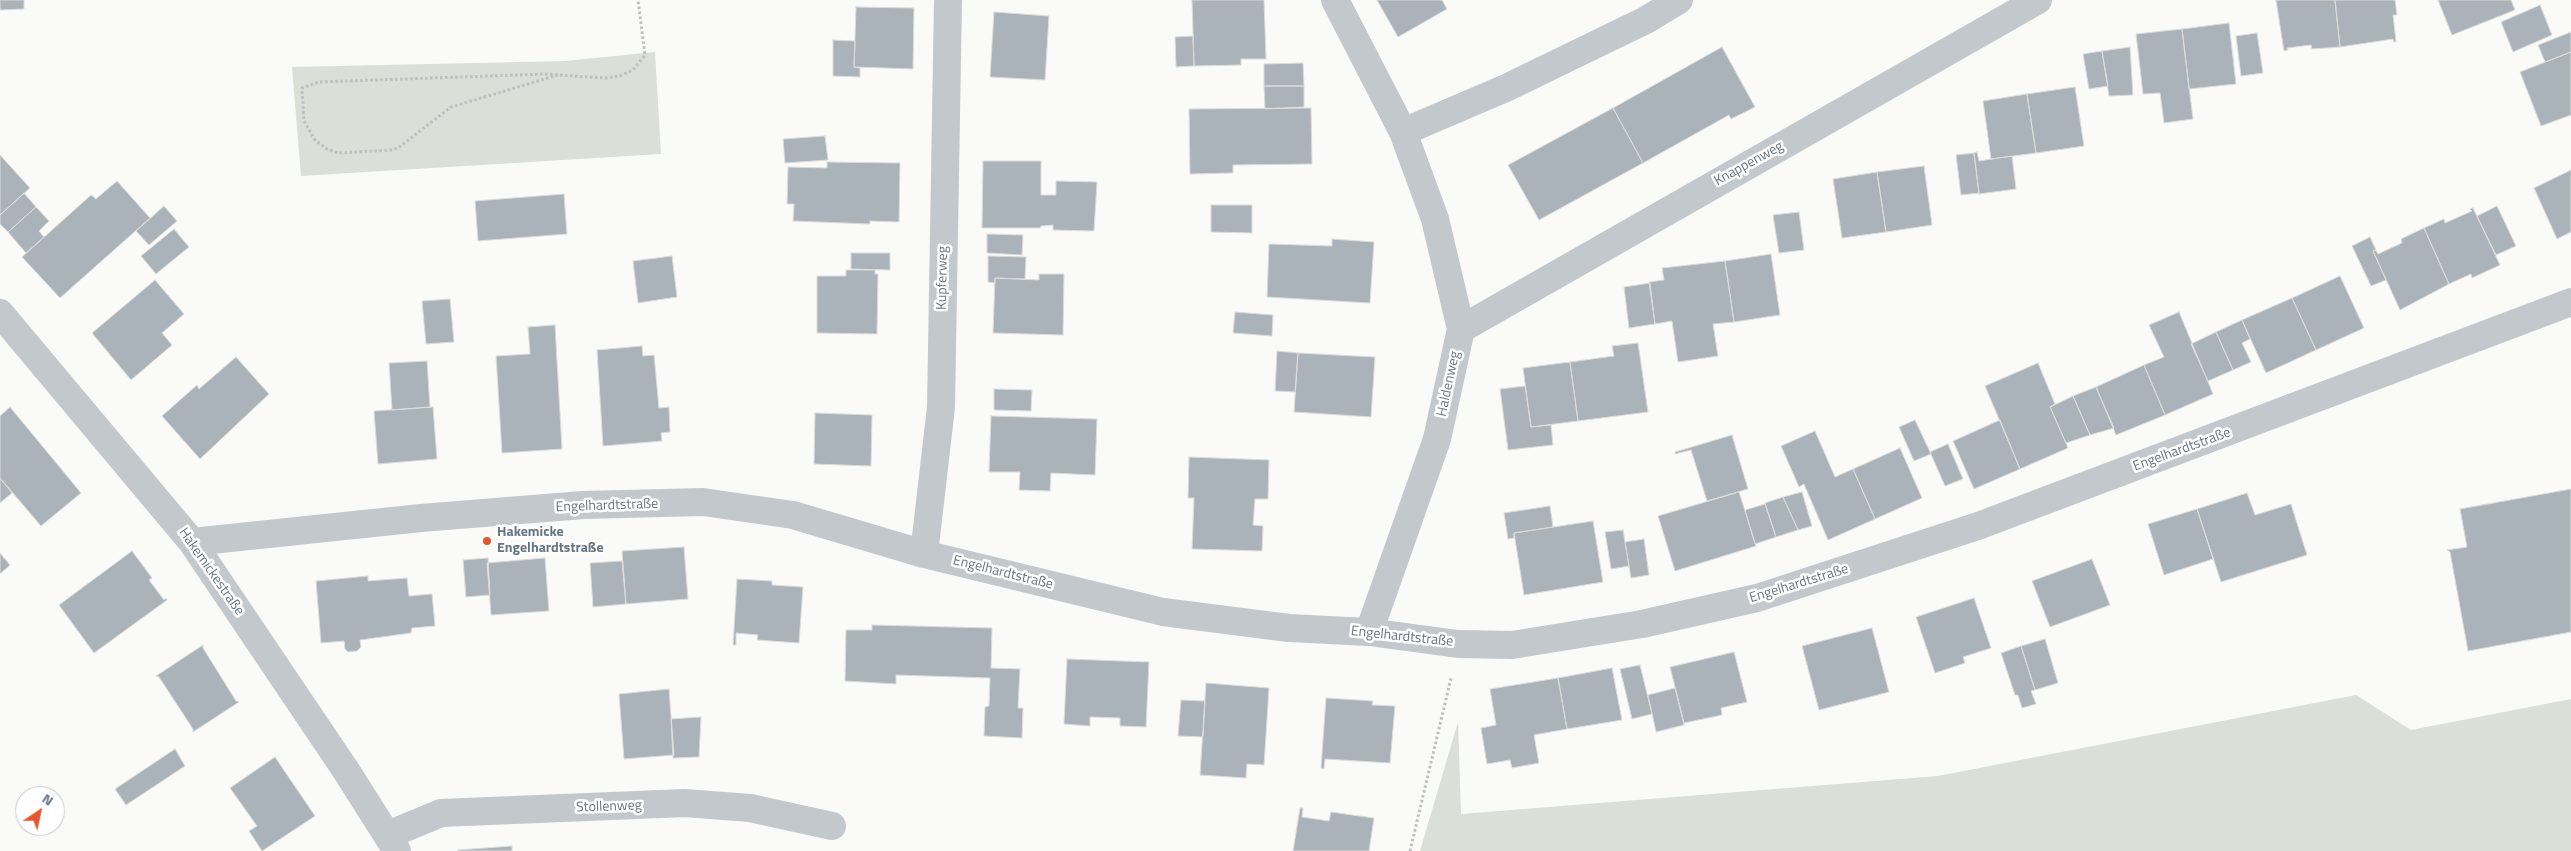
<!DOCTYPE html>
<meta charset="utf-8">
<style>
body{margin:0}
#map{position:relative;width:2571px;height:851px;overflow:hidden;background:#fafaf8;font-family:"Titillium Web",sans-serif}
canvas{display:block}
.north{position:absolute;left:15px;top:786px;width:50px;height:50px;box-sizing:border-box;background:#fff;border:1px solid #c1c8cd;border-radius:50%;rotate:34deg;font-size:14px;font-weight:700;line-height:20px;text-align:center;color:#657683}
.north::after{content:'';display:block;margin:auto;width:18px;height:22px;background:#e4572e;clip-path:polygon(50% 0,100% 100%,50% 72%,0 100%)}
</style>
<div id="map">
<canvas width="2571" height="851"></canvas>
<div class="north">N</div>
</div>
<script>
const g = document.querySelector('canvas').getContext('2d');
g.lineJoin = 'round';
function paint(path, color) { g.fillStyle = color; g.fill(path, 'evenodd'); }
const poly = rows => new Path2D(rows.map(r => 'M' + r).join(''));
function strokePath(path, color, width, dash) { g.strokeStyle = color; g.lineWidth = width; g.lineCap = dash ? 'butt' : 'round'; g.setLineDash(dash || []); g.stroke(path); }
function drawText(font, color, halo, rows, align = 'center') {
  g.font = font + ' "Titillium Web",sans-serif'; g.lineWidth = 5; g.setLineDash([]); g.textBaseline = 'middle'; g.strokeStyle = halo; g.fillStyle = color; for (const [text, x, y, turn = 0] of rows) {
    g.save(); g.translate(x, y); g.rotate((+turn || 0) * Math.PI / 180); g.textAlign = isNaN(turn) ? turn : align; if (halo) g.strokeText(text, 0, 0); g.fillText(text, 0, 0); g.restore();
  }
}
const green = poly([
 [655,52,661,154,301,176,292,67,565,61],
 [2356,695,2411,730,2571,699,2571,851,1420,851,1458,722,1461,814,1938,776]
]);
const building = poly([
 [0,0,24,0,24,9,0,10,0,0],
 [1192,0,1264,0,1266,59,1241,59,1241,65,1194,66,1192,0],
 [1377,0,1442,0,1447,9,1398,37,1377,0],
 [2276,0,2335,0,2340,47,2312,49,2311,45,2287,48,2288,50,2284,51,2276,0],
 [2335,0,2395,0,2397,15,2393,15,2396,42,2394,42,2393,39,2340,47,2335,0],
 [2438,0,2511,0,2515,10,2452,35,2438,0],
 [2540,5,2552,35,2513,52,2501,22,2540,5],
 [856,7,914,8,913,69,854,67,856,7],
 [994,12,1049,16,1045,80,990,77,994,12],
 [2229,23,2236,84,2189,89,2182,29,2229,23],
 [2182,29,2193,119,2164,123,2160,93,2143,94,2136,34,2182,29],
 [2571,32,2571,52,2545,62,2538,45,2571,32],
 [2257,33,2263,73,2241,76,2236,36,2257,33],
 [1193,36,1194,66,1176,67,1175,37,1193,36],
 [833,40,855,41,854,67,860,68,860,77,833,76,833,40],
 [1722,47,1755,107,1731,119,1729,115,1643,163,1613,108,1722,47],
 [2130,47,2133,95,2109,96,2102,51,2130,47],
 [2102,51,2108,86,2089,89,2083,54,2102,51],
 [2571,52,2571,115,2541,126,2520,72,2571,52],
 [1303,63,1304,86,1264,86,1264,64,1303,63],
 [1264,86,1304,86,1304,107,1265,109,1264,86],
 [2075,87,2084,146,2036,153,2027,94,2075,87],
 [2027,94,2036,153,1991,159,1983,101,2027,94],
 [1311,108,1312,164,1233,165,1233,173,1190,174,1189,109,1311,108],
 [1613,108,1643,163,1539,220,1508,165,1613,108],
 [825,136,828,160,785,163,783,139,825,136],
 [1977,152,1979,161,2012,156,2016,189,1979,194,1974,153,1977,152],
 [1974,153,1979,193,1961,195,1956,155,1974,153],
 [0,155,30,188,0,215,0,155],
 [983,161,1041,161,1041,195,1056,195,1056,181,1097,182,1094,231,1053,230,1053,225,1041,226,1040,228,982,228,983,161],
 [827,162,900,163,899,222,870,221,870,224,793,221,794,204,787,204,788,167,827,168,827,162],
 [1924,166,1932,225,1886,232,1877,172,1924,166],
 [2571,170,2571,232,2557,239,2534,188,2571,170],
 [1877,172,1886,232,1842,238,1833,179,1877,172],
 [117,181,150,218,60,298,22,257,91,195,96,199,117,181],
 [24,193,36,207,8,232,0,224,0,215,24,193],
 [564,194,567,234,478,241,475,201,564,194],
 [1211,205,1252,205,1252,233,1211,232,1211,205],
 [164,206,177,221,149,245,136,231,164,206],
 [2497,206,2516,246,2496,255,2477,216,2497,206],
 [36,207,49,221,39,231,44,237,26,253,8,232,36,207],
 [2473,208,2500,265,2472,278,2471,274,2449,284,2424,228,2444,219,2445,223,2472,211,2470,209,2473,208],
 [1799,212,1804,250,1779,253,1773,215,1799,212],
 [2424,228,2449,284,2400,310,2373,251,2376,250,2378,254,2402,243,2401,239,2424,228],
 [174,229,189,247,156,274,141,256,174,229],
 [987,234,1023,235,1022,255,987,253,987,234],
 [2370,237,2376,250,2373,251,2386,280,2371,286,2352,246,2370,237],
 [1332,239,1374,242,1370,303,1267,297,1269,244,1332,246,1332,239],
 [851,253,890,253,890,270,851,269,851,253],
 [1771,254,1780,315,1734,322,1725,261,1771,254],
 [672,256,677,297,638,303,633,261,672,256],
 [988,256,1026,257,1025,279,995,278,995,283,988,282,988,256],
 [1725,261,1734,322,1713,324,1718,356,1678,362,1672,321,1655,324,1649,282,1664,280,1662,268,1725,261],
 [846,270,875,270,875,274,878,274,877,334,817,333,817,276,846,276,846,270],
 [1039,274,1064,274,1063,335,993,333,995,278,1039,280,1039,274],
 [2340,276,2364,328,2316,350,2292,298,2340,276],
 [155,280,184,314,162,333,172,345,131,380,92,333,155,280],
 [1650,283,1655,324,1629,328,1624,287,1650,283],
 [2292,298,2316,350,2266,373,2242,320,2292,298],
 [450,299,454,342,426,344,422,301,450,299],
 [1235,312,1273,315,1272,336,1233,333,1235,312],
 [2179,312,2213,394,2165,415,2144,365,2164,357,2149,325,2179,312],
 [2242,320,2250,339,2242,343,2251,362,2233,370,2216,332,2242,320],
 [555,325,562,449,502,453,496,356,530,354,528,327,555,325],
 [2216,332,2233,370,2208,381,2191,344,2216,332],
 [1638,343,1648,412,1578,421,1570,362,1614,356,1612,346,1638,343],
 [642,346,643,356,654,355,659,408,669,407,670,432,661,433,662,441,603,446,597,350,642,346],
 [1277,351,1298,353,1295,392,1275,391,1277,351],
 [1298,353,1375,357,1371,417,1294,412,1298,353],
 [236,357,269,394,200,459,162,416,197,385,199,389,236,357],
 [427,361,430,407,392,410,389,363,427,361],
 [1570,362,1578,421,1531,427,1523,368,1570,362],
 [2038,363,2055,404,2050,407,2068,448,2020,469,1985,386,2038,363],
 [2144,365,2165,415,2116,435,2096,387,2144,365],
 [1525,386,1531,427,1551,425,1553,445,1508,450,1500,389,1525,386],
 [2096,387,2114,428,2090,435,2073,396,2096,387],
 [994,389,1032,390,1031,411,994,410,994,389],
 [2073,396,2090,435,2066,443,2050,407,2073,396],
 [10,407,81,493,41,526,0,478,0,416,10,407],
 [433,407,437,459,378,464,374,411,433,407],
 [815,413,872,415,871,466,814,464,815,413],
 [991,416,1097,419,1095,475,1051,473,1050,491,1019,490,1020,472,989,472,991,416],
 [1915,420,1931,454,1914,461,1899,427,1915,420],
 [2000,420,2020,469,1974,489,1953,441,2000,420],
 [1815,431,1835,477,1853,469,1875,519,1828,540,1804,484,1799,487,1781,446,1815,431],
 [1732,435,1748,489,1707,501,1691,450,1675,454,1675,452,1732,435],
 [1948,444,1963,479,1945,486,1930,452,1948,444],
 [1900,448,1922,498,1875,519,1853,469,1900,448],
 [1189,457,1269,460,1268,499,1255,499,1253,525,1263,526,1262,551,1192,549,1194,498,1188,498,1189,457],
 [0,478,12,493,0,503,0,478],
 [2571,489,2571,632,2468,651,2450,552,2447,550,2467,547,2460,509,2571,489],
 [1739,492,1756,546,1675,571,1658,516,1739,492],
 [1802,492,1812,526,1798,530,1783,497,1802,492],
 [2247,493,2255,515,2291,504,2307,555,2221,582,2197,509,2247,493],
 [1783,497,1798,530,1776,537,1765,503,1783,497],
 [1765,504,1776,537,1755,544,1745,510,1765,504],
 [1550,506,1553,527,1514,533,1514,538,1508,539,1504,513,1550,506],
 [2197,509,2213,559,2164,575,2148,524,2197,509],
 [1593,521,1603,582,1524,595,1514,533,1593,521],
 [1623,530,1629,566,1611,569,1605,532,1623,530],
 [1644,539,1649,575,1631,578,1625,542,1644,539],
 [684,547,688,599,626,604,622,551,684,547],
 [132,551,152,578,149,580,164,600,166,598,167,600,94,653,59,605,132,551],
 [0,553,10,565,0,574,0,553],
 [488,558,490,595,466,597,463,560,488,558],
 [545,558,549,611,491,615,487,563,545,558],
 [2092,559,2110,605,2050,627,2032,581,2092,559],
 [622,561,626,604,593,607,590,563,622,561],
 [368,576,368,581,407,578,409,596,432,594,435,626,412,628,411,633,360,640,361,647,357,651,348,652,345,649,344,641,321,643,316,581,368,576],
 [737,579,772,581,772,585,803,587,799,643,757,640,758,635,736,633,736,645,733,645,737,579],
 [1974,598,1991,648,1963,657,1965,663,1935,673,1916,617,1974,598],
 [872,625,992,628,991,668,1020,669,1018,708,1023,708,1022,738,984,736,985,707,989,706,990,678,896,675,896,684,845,681,846,630,872,630,872,625],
 [1872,628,1889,692,1819,710,1802,646,1872,628],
 [2045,639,2058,683,2035,690,2021,646,2045,639],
 [203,645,203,648,236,701,239,702,193,732,193,729,159,677,156,676,203,645],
 [2021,646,2035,690,2031,691,2036,704,2022,708,2018,695,2015,695,2001,653,2021,646],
 [1734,652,1747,702,1721,708,1722,715,1684,723,1670,667,1734,652],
 [1067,659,1149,662,1146,727,1120,726,1120,718,1090,717,1090,726,1064,724,1067,659],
 [1640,665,1652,714,1632,719,1620,669,1640,665],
 [1612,668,1622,720,1567,729,1558,678,1612,668],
 [1558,678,1567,729,1534,735,1539,763,1512,768,1510,760,1487,764,1481,728,1496,725,1490,689,1558,678],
 [1206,683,1269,688,1264,765,1247,764,1246,778,1200,775,1206,683],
 [1675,688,1684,725,1656,732,1648,695,1675,688],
 [669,689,674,755,624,759,619,694,669,689],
 [1326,698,1373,701,1372,705,1395,706,1390,763,1325,759,1324,769,1321,768,1326,698],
 [1181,700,1205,701,1203,737,1178,736,1181,700],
 [701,717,699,757,673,758,671,719,701,717],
 [175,749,185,766,126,805,115,789,175,749],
 [275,757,315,816,262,851,249,831,257,826,230,788,275,757],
 [1300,808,1303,808,1302,817,1329,821,1331,812,1374,818,1369,851,1293,851,1300,808],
 [512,846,512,851,458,851,458,850,512,846]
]);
const path = poly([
 [558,75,451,107,398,148,391,150,338,153,327,149,315,140,304,121,302,88,319,82,546,74,558,75,605,78,620,76,633,70,645,55,638,0],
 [1410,851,1451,678]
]);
const street = poly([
 [1335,0,1403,132,1435,219,1461,329,1437,439,1369,632],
 [1403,132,1506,88,1646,20,1679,0],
 [0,313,192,542,347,772,397,851],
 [1461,329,2038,0],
 [192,542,421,518,583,505,703,502,793,515,924,554,1163,612,1289,628,1369,632,1458,644,1512,645,1642,624,1757,598,1978,526,2571,302],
 [924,554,941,407,948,0],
 [388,835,441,813,685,803,750,808,832,826]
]);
const markers = [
 [487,541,5,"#e4572e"]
];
const streetNames = [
 ["Knappenweg",1749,164,-29],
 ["Kupferweg",943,278,-89],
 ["Haldenweg",1449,384,-78],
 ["Engelhardtstraße",2182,450,-20],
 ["Engelhardtstraße",607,506,-2],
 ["Hakemickestraße",211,572,55],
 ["Engelhardtstraße",1003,573,14],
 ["Engelhardtstraße",1799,584,-17],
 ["Engelhardtstraße",1402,637,6],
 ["Stollenweg",609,807,-2]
];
const poiNames = [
 ["Hakemicke",497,533],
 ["Engelhardtstraße",497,549]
];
paint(green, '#dadfd7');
paint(building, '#aab3b9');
strokePath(building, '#dcdcda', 1);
strokePath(path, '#bbbfc2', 3, [2.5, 2.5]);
strokePath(street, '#c3c8cc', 28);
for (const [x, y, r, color] of markers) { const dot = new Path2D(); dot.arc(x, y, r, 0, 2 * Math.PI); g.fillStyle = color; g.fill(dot); strokePath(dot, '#fff', 2); }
drawText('14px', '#657683', '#fff', streetNames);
drawText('bold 14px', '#657683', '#fff', poiNames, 'left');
</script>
